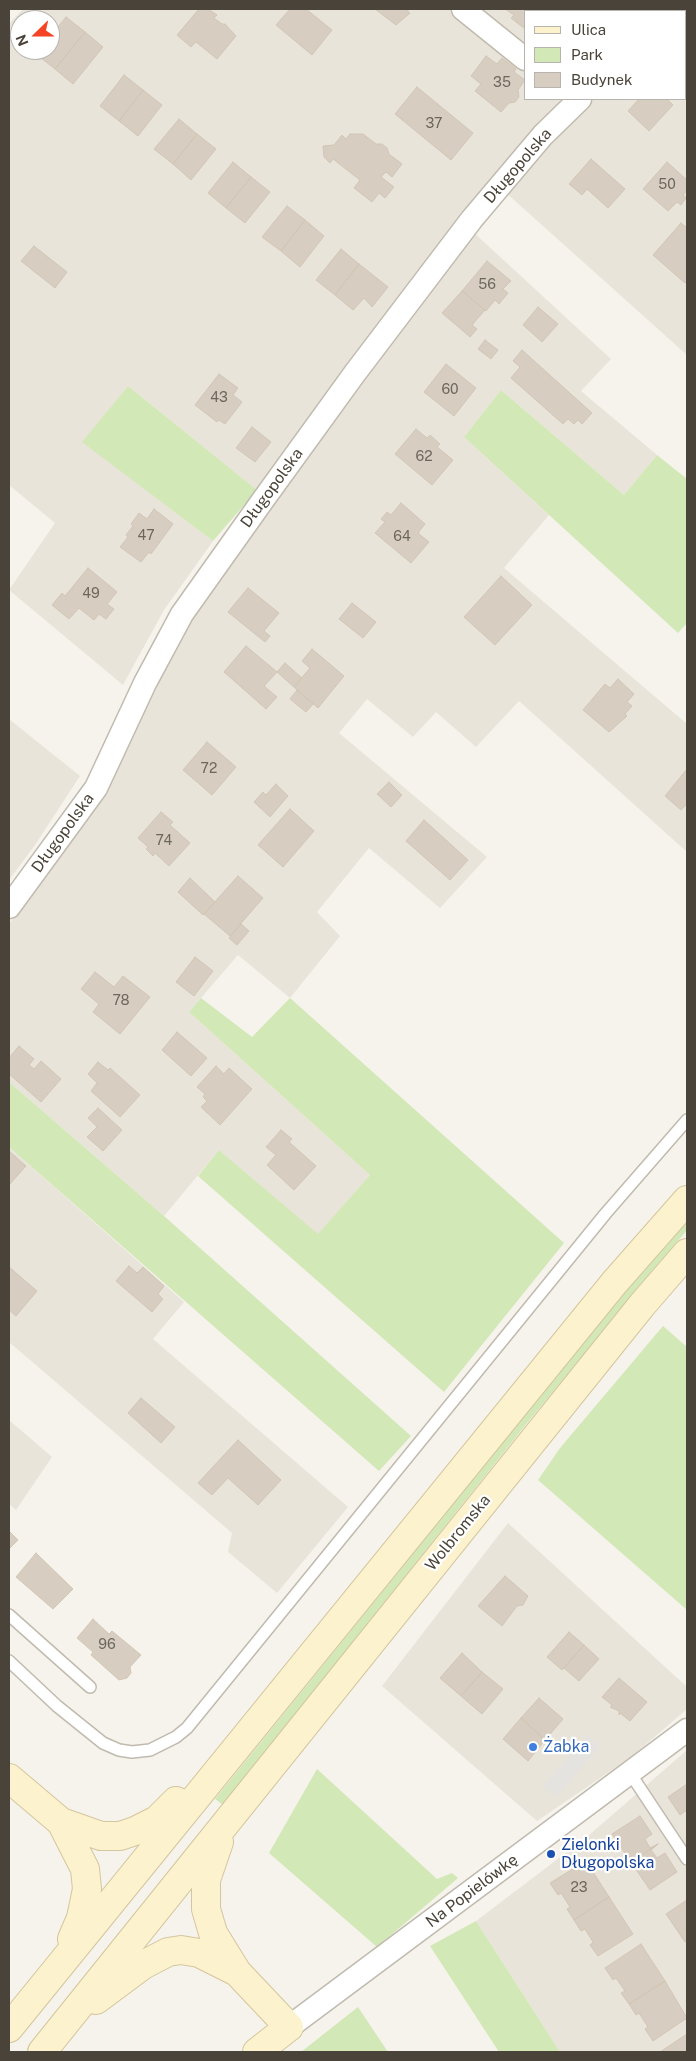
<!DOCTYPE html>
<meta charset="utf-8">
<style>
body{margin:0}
#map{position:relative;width:696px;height:2061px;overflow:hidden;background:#f5f3ec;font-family:"Public Sans",sans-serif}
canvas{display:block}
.frame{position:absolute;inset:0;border:10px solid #4a4339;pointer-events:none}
.legend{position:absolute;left:524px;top:10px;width:162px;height:90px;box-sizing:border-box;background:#fff;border:1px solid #b7b4b0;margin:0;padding:6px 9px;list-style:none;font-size:15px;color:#4a4339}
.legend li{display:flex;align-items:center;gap:10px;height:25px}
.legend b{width:25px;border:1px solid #b7b4b0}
.north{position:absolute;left:10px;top:10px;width:50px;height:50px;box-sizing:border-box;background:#fff;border:1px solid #b7b4b0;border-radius:50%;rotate:248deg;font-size:14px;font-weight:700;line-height:20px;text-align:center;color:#4a4339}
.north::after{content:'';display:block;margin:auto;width:18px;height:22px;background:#f44424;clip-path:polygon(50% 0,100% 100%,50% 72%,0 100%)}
</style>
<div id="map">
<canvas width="696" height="2061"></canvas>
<div class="frame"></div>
<ul class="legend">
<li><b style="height:6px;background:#fdf2ce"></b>Ulica</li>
<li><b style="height:14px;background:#d2e8b6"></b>Park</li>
<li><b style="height:14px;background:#d7cec1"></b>Budynek</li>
</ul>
<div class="north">N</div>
</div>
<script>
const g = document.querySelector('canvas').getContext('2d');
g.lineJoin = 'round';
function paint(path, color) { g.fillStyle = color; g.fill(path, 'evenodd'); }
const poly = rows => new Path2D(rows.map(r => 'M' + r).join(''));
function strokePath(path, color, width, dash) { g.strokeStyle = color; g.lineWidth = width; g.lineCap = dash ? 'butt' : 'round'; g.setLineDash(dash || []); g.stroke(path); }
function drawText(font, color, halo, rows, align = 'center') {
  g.font = font + ' "Public Sans",sans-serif'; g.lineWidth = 4.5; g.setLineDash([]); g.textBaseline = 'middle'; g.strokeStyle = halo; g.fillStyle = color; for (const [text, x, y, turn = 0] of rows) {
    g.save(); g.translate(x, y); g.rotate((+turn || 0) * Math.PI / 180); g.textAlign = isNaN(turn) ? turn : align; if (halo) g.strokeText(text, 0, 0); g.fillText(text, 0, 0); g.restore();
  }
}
const residential = poly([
 [23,9,662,9,660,11,525,11,525,99,565,99,499,172,414,275,257,490,128,386,83,442,213,541,164,610,123,685,9,590,55,523,9,485,9,24],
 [20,20,50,20,50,50,20,50],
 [687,13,687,355,504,191,591,99,685,99,685,15],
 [472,231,611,359,581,391,657,455,624,495,501,390,464,437,549,515,504,568,687,724,687,852,519,701,476,747,436,712,413,737,367,699,339,733,487,857,440,908,369,848,317,912,340,936,290,998,238,955,189,1012,370,1175,318,1235,219,1150,164,1216,9,1082,9,924,40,884,179,634],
 [9,719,80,776,35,845,9,880],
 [9,1147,184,1302,153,1339,348,1507,277,1593,228,1552,232,1533,9,1342],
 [9,1420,52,1457,16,1510,208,1673,9,1504],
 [508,1523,687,1687,687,1709,631,1757,537,1821,382,1686],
 [687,1750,687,2052,560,2052,476,1921,588,1836]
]);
const green = poly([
 [128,386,257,490,213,541,82,442],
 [501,390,624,495,657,455,687,479,687,623,678,633,464,437],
 [201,998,252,1037,290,998,564,1243,444,1392,198,1176,219,1150,318,1234,370,1175,189,1012],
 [9,1082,164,1216,411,1436,379,1471,9,1147],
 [687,1220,687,1230,527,1423,223,1805,215,1799,632,1283],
 [663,1326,687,1347,687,1610,538,1480,560,1448],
 [317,1769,437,1879,452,1873,458,1878,377,1947,269,1853],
 [476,1921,560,2052,499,2052,430,1946],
 [358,2007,388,2052,301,2052]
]);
const parking = poly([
 [588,1735,600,1747,555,1797,542,1786]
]);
const building = poly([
 [199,9,208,9,217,15,214,18,222,24,225,24,236,36,217,59,196,42,191,47,177,35,199,9],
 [290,9,306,9,332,30,312,55,276,25,290,9],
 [375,9,410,9,407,11,410,13,396,25,375,9],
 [505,9,555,9,558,11,525,11,525,29,511,18,514,15,505,9],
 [66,17,85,32,55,69,36,54,39,50,50,50,50,37,66,17],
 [85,32,103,47,73,84,55,69,85,32],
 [486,56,497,64,502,58,516,69,514,72,525,80,518,90,519,97,515,102,509,103,501,112,475,91,481,84,471,76,486,56],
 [124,75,143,90,119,121,100,106,124,75],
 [417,87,473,133,451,160,395,114,417,87],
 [143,90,162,105,138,136,119,121,143,90],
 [639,99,667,99,673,105,649,131,628,111,639,99],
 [179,119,197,134,173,164,154,149,179,119],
 [197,134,216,149,191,180,173,164,197,134],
 [350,134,363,134,376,144,382,144,387,148,389,154,402,164,392,177,386,172,381,177,394,187,385,198,379,193,372,202,354,188,360,180,333,159,330,163,324,157,323,146,334,145,342,135,346,139,350,134],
 [591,159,625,189,608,208,587,189,582,195,569,184,591,159],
 [233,162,251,177,226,208,208,193,233,162],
 [667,162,687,180,687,190,683,195,686,198,681,205,677,202,668,211,643,189,667,162],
 [251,177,270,192,245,223,226,208,251,177],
 [287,206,305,220,281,251,262,237,287,206],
 [305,220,324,236,300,267,281,251,305,220],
 [681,223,687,228,687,280,685,283,653,255,681,223],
 [34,246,67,272,55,288,21,261,34,246],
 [341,249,359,264,335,295,316,280,341,249],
 [487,261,511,281,503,289,508,293,499,304,495,300,486,311,462,291,487,261],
 [359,264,388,287,372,307,364,298,353,310,335,295,359,264],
 [462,291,485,310,472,325,477,329,470,337,442,313,462,291],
 [538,307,558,324,542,342,523,325,538,307],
 [485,340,498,350,491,359,478,349,485,340],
 [522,350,592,413,582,424,578,420,574,424,568,419,563,424,511,378,520,367,513,361,522,350],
 [446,364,476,388,454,416,424,392,446,364],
 [219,374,238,388,233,395,242,402,225,424,219,420,217,422,195,405,219,374],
 [252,427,271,442,255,462,236,448,252,427],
 [416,429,427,438,430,435,440,444,437,447,453,460,432,485,395,454,416,429],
 [401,503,425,524,418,533,429,542,411,563,375,533,385,522,381,519,387,512,391,515,401,503],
 [154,509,173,524,151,554,149,552,141,562,120,547,128,537,126,535,133,526,131,524,139,513,147,519,154,509],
 [88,568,117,592,107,604,114,609,106,619,99,614,94,620,79,608,69,619,52,605,62,593,65,596,88,568],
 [501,576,532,605,495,645,464,617,501,576],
 [248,588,279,613,264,631,270,636,265,642,228,612,248,588],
 [352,603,376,622,363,638,339,619,352,603],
 [246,646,277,672,264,686,277,697,266,709,224,672,246,646],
 [312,649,344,676,318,708,294,687,310,668,302,661,312,649],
 [285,663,302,678,294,687,277,672,285,663],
 [618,679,634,694,627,702,632,706,625,714,627,716,609,732,583,710,605,684,610,688,618,679],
 [297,690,313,704,306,712,290,699,297,690],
 [207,742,236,767,212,795,183,770,207,742],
 [687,769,687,804,681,810,665,796,687,769],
 [389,782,402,795,391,807,377,794,389,782],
 [276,784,288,796,270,817,254,802,263,792,266,795,276,784],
 [290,809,314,831,283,867,258,845,290,809],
 [161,812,173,822,170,825,190,843,169,866,155,853,153,856,146,849,148,847,138,838,161,812],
 [424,820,468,860,450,880,406,841,424,820],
 [238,876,263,898,230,936,204,914,238,876],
 [190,878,215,902,203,915,178,892,190,878],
 [241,924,249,931,237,945,229,938,241,924],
 [195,957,213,971,194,996,176,982,195,957],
 [95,972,114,987,123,976,150,997,120,1034,93,1012,99,1004,81,989,95,972],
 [177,1032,207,1058,191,1076,162,1050,177,1032],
 [19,1046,34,1059,29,1065,34,1069,41,1061,61,1079,41,1102,9,1074,9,1058,19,1046],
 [98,1062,108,1070,110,1068,140,1095,120,1117,91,1091,97,1083,88,1074,98,1062],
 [216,1066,224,1074,229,1068,252,1089,220,1125,201,1107,207,1101,203,1097,205,1094,197,1087,216,1066],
 [98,1108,122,1130,103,1151,87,1137,97,1127,88,1118,98,1108],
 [281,1130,292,1139,289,1142,316,1166,294,1190,267,1165,276,1155,266,1147,281,1130],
 [9,1151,26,1166,9,1185,9,1151],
 [129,1266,137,1273,143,1267,164,1286,158,1294,163,1299,152,1312,116,1281,129,1266],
 [9,1267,37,1291,16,1316,9,1310,9,1267],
 [141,1398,175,1427,161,1443,128,1413,141,1398],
 [238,1440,281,1480,258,1505,228,1478,212,1495,198,1483,238,1440],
 [9,1531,18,1540,9,1549,9,1531],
 [36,1553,73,1589,53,1609,16,1577,36,1553],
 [505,1576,528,1596,523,1605,517,1606,502,1626,478,1606,505,1576],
 [93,1619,109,1634,112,1631,141,1655,130,1667,131,1673,127,1678,119,1680,91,1655,93,1652,77,1638,93,1619],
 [569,1632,584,1645,562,1670,547,1657,569,1632],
 [584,1645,599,1659,579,1681,564,1668,584,1645],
 [462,1653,482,1672,461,1696,440,1678,462,1653],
 [482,1672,503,1689,482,1714,461,1696,482,1672],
 [619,1678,647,1702,630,1721,620,1713,619,1715,619,1711,610,1707,612,1705,602,1697,619,1678],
 [539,1698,563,1719,545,1740,521,1718,539,1698],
 [521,1718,545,1740,528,1761,503,1739,521,1718],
 [687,1784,687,1810,680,1815,668,1797,687,1784],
 [640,1816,652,1834,645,1839,650,1848,658,1844,631,1862,612,1834,640,1816],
 [658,1844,651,1850,657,1858,665,1853,677,1872,650,1890,631,1862,658,1844],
 [586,1861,609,1897,574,1920,567,1909,570,1907,561,1893,558,1895,550,1883,586,1861],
 [609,1897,633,1934,598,1956,590,1945,593,1942,585,1929,581,1931,574,1920,609,1897],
 [687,1900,687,1941,685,1942,666,1914,687,1900],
 [641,1944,665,1981,629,2004,621,1993,625,1991,616,1978,613,1980,605,1968,641,1944],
 [665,1981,687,2018,653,2041,645,2029,648,2027,639,2013,636,2015,629,2004,665,1981],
 [687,2034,687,2052,660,2052,687,2034]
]);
const lane = poly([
 [9,1615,90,1687],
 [9,1661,57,1706,103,1743,119,1750,132,1752,150,1750,176,1737,187,1728,606,1213,687,1120],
 [630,1773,687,1859]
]);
const street = poly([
 [463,9,525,59],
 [676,11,679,9],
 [9,907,96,788,145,683,182,614,263,500,355,373,472,219,543,135,580,99],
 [289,2027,687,1730]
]);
const secondary = poly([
 [9,1778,61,1822,85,1869,87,1889,81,1918,72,1939],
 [61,1822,101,1836,120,1836,135,1831,157,1820,176,1801],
 [219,1842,206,1880,206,1909,213,1933,237,1972,289,2027,257,2052],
 [96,2000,143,1965,168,1952,181,1950,199,1953,237,1972],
 [9,2028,614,1283,687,1200],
 [42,2052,642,1305,687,1253]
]);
const markers = [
 [533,1747,5,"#3f7fe0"],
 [551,1854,5,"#1a4fb4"]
];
const numberNames = [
 ["35",502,83],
 ["37",434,124],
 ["50",667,185],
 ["56",487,285],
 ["60",450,390],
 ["43",219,398],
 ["62",424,457],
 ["47",146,536],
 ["64",402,537],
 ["49",91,594],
 ["72",209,769],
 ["74",164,841],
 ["78",121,1001],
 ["96",107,1645],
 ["23",579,1888]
];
const streetNames = [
 ["Długopolska",518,166,-49],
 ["Długopolska",272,488,-54],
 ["Długopolska",63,833,-54],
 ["Wolbromska",458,1533,-51],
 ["Na Popielówkę",472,1891,-37]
];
const shopNames = [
 ["Żabka",543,1747]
];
const transitNames = [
 ["Zielonki",561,1845],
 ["Długopolska",561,1863]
];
paint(residential, '#e9e4da');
paint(green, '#d2e8b6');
paint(parking, '#e4e3e0');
paint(building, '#d7cec1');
strokePath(building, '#d2c6b5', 1);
strokePath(lane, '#c1baae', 14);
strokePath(street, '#c1baae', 25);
strokePath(secondary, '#d4c69d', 30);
strokePath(lane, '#fff', 11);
strokePath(street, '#fff', 22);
strokePath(secondary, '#fdf2ce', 28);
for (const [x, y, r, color] of markers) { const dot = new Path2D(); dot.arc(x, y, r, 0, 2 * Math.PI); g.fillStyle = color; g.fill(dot); strokePath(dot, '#fff', 2); }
drawText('14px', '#6d665b', null, numberNames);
drawText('16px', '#4a4339', '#fff', streetNames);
drawText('16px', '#366cbe', '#fff', shopNames, 'left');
drawText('16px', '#164399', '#fff', transitNames, 'left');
</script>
